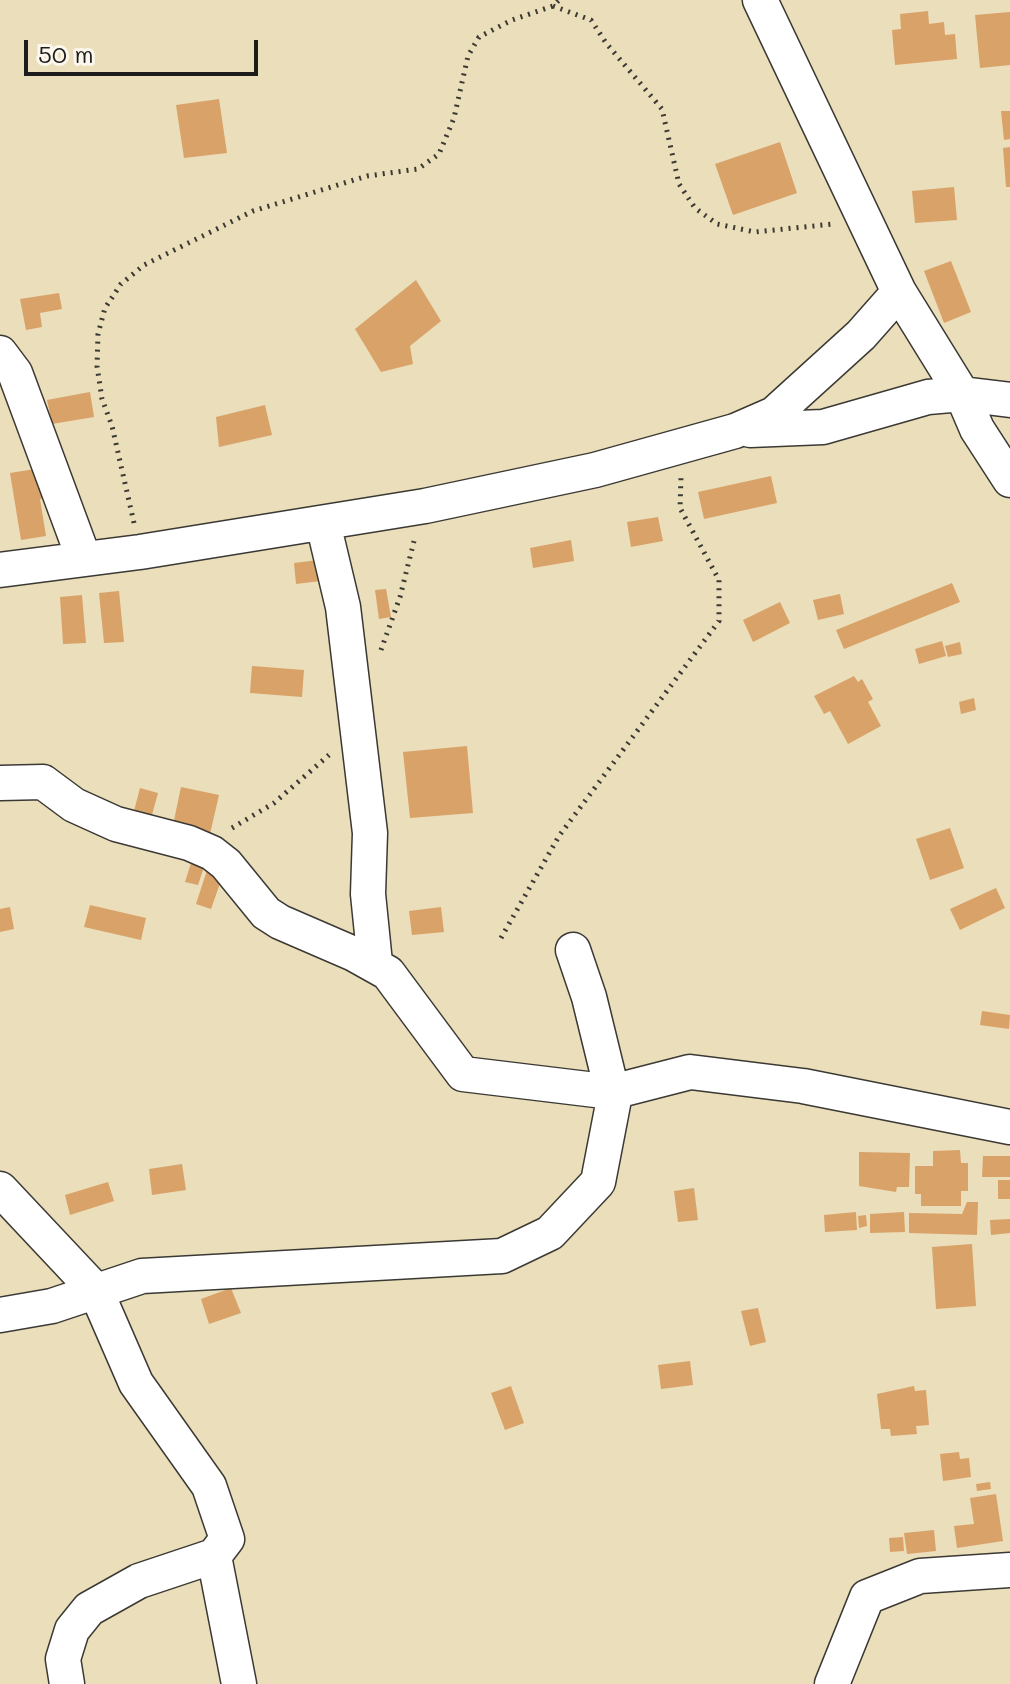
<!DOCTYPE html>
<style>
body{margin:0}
#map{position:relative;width:1010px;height:1684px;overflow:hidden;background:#ebdeba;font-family:Mali,sans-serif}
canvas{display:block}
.scale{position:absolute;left:24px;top:40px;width:234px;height:36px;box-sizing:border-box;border:4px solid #1c1c1c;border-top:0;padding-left:10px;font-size:24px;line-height:28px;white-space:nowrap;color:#1c1c1c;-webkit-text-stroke:6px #fbf7ec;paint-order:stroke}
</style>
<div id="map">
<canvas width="1010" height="1684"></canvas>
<div class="scale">50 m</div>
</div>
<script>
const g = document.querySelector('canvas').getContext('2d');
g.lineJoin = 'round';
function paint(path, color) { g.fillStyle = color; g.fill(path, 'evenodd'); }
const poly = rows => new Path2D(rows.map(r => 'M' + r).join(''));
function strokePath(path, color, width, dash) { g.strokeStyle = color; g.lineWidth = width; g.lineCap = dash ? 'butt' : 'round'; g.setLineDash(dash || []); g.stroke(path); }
const building = poly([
 [928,11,929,24,944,22,945,35,955,34,957,59,895,65,892,30,901,29,900,14],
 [1010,12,1010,65,980,68,975,15],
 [219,99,227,153,184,158,176,105],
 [1001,111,1010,111,1010,139,1004,140],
 [780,142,797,193,733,215,715,164],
 [1010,147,1010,187,1006,187,1003,148],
 [954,187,957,220,915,223,912,191],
 [951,261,971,312,944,323,924,271],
 [416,280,441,321,410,346,413,364,381,372,355,329],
 [59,293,62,309,40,313,42,327,26,330,20,299],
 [90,392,94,417,52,424,47,400],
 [265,405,272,435,219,447,216,417],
 [35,469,38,488,48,486,50,497,40,499,46,536,21,540,10,473],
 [771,476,777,503,704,519,698,492],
 [658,517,663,541,631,547,627,522],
 [571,540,574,561,533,568,530,548],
 [326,559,329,580,296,584,294,563],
 [952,583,960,602,844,649,836,630],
 [386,589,391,617,379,619,375,590],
 [119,591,124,642,104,643,99,593],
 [840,594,844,614,818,620,813,600],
 [82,595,86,643,63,644,60,597],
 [780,602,790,623,753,642,743,620],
 [942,641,946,656,919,664,915,649],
 [960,642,962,654,948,657,945,646],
 [252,666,304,670,302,697,250,693],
 [854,676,858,682,862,679,873,699,868,702,881,726,848,744,830,711,824,714,814,696],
 [974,698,976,710,961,714,959,702],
 [467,746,473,813,410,818,403,752],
 [181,787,219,795,210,834,173,825],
 [140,788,158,793,152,815,134,811],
 [950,828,964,868,930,880,916,839],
 [191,863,204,867,198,885,185,882],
 [208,867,224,872,211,909,196,904],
 [996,888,1005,908,960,930,950,909],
 [90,905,146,918,141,940,84,927],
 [10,907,14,929,0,932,0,909],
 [441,907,444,932,412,935,409,911],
 [982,1011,1010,1015,1009,1029,980,1025],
 [960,1150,961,1163,968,1163,968,1191,961,1191,961,1206,921,1206,921,1194,915,1194,915,1166,933,1166,933,1151],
 [859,1152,910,1153,909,1187,897,1187,896,1192,859,1186],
 [983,1156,1010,1156,1010,1177,982,1177],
 [182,1164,186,1190,152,1195,149,1169],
 [998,1180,1010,1180,1010,1199,998,1199],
 [108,1182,114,1201,70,1215,65,1195],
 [694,1188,698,1220,678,1222,674,1191],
 [967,1202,978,1202,977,1235,909,1233,909,1213,962,1214],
 [856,1212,857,1230,825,1232,824,1215],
 [904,1212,905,1232,870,1233,870,1214],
 [866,1215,867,1226,859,1228,858,1216],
 [1010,1219,1010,1233,991,1235,990,1220],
 [972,1244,976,1306,936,1309,932,1247],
 [231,1288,241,1313,209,1324,201,1299],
 [758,1308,766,1342,750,1346,741,1311],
 [690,1361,693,1385,661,1389,658,1365],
 [511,1386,524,1423,505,1430,491,1393],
 [914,1386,915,1391,926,1390,929,1425,916,1426,917,1434,891,1436,890,1429,881,1429,877,1394],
 [959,1452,960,1459,969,1458,971,1477,943,1481,940,1454],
 [990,1482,991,1489,977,1491,976,1484],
 [996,1494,1003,1541,957,1548,954,1526,974,1524,970,1498],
 [934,1530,936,1551,907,1554,904,1533],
 [903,1537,904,1551,890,1552,889,1538]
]);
const path = poly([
 [553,6,591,20,606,43,662,109,679,184,695,208,717,224,755,232,833,224],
 [134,523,112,426,102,399,97,366,98,334,105,308,121,284,144,265,253,211,367,176,418,169,439,154,454,118,468,56,479,37,512,20,553,6,559,0],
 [381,650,400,597,415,537],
 [232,828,274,803,329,755],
 [501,938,559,836,719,621,719,580,680,508,681,477]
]);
const street = poly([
 [760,0,899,292,962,394,1010,400],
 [0,353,15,373,84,559],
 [750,430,823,427,928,397,962,394,977,429,1010,480],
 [323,523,343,607,370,833,368,894,375,963],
 [0,570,140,552,425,506,595,470,735,431,774,414,861,335,899,292],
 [0,783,43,782,74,805,116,824,189,843,212,853,226,864,266,913,280,922,354,954,388,973,463,1074,612,1092,690,1072,803,1086,1010,1127],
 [0,1189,96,1291,136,1383,209,1486,227,1539,214,1556,239,1684],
 [0,1315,52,1306,142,1276,502,1256,550,1233,598,1182,614,1099,589,997,573,950],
 [67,1684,63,1659,72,1630,89,1609,139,1581,214,1556],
 [832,1684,867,1597,920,1576,1010,1570]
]);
paint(building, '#d8a269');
strokePath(street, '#3b3934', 37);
strokePath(path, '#3b3934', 5, [2, 6]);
strokePath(street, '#fff', 34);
</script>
